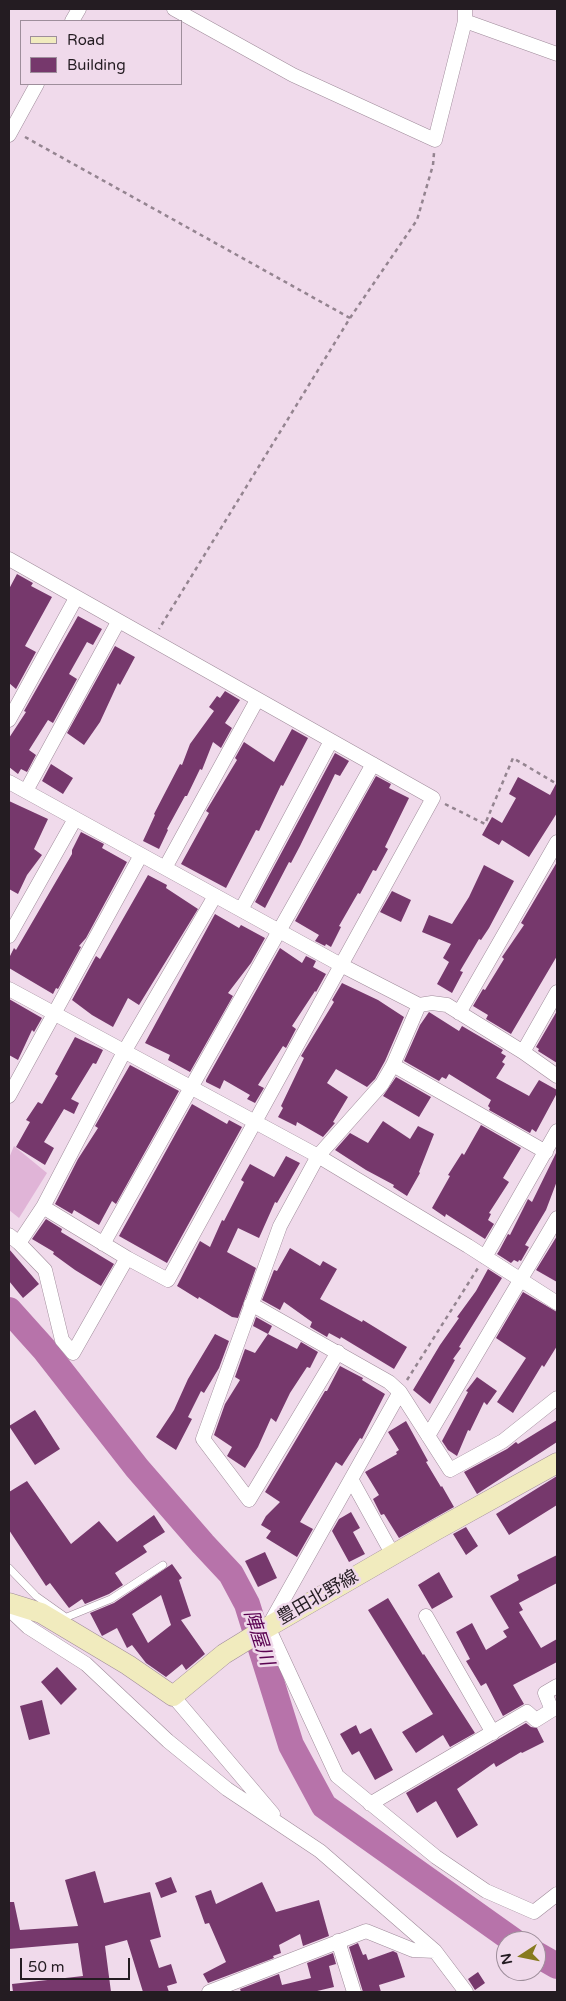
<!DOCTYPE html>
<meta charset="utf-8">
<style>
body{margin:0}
#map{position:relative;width:566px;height:2001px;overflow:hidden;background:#f0daeb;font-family:"Varela Round",sans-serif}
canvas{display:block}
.frame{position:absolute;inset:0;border:10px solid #241c22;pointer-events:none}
.legend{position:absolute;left:20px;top:20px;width:162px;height:65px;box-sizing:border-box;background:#f0daeb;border:1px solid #9e8e9b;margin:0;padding:6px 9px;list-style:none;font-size:15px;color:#241c22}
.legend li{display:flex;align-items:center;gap:10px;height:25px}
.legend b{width:25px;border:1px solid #9e8e9b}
.north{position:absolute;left:496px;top:1931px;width:50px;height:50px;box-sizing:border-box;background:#f0daeb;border:1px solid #9e8e9b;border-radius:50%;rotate:259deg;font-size:14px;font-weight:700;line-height:20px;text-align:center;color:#241c22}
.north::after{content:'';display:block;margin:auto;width:18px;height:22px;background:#877a1f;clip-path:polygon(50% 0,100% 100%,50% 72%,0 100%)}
.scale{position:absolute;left:20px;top:1958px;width:110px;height:22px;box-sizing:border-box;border:2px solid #241c22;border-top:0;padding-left:6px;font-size:15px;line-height:18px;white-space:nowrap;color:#241c22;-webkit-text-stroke:4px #f0daeb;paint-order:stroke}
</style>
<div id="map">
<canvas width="566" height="2001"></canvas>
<div class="frame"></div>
<ul class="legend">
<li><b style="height:6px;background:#f1ebbe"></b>Road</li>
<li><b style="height:14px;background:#76386c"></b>Building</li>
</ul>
<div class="north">N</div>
<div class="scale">50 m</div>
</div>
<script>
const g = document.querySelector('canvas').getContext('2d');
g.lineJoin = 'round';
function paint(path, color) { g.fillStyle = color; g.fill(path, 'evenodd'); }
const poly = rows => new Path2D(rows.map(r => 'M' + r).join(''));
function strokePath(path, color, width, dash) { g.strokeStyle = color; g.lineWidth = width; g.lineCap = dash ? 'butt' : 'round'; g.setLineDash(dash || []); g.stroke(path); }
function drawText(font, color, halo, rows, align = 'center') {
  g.font = font + ' "Varela Round","Noto Sans JP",sans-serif'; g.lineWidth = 5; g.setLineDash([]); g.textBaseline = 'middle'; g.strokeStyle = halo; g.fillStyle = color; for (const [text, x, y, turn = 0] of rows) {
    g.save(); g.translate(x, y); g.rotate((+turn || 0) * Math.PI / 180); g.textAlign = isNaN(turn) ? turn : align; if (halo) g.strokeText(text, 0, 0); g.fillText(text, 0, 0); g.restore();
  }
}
const green = poly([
 [14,1146,47,1173,19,1218,9,1210,9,1158]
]);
const river = poly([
 [9,1310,44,1349,137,1468,203,1544,231,1574,247,1604,291,1745,324,1806,514,1941],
 [536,1954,557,1966]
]);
const building = poly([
 [17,574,33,583,31,586,52,597,25,646,36,652,16,689,9,683,9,589],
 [78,616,102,629,93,645,87,642,69,674,77,679,53,723,48,720,29,750,36,755,27,772,21,769,18,774,9,767,9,738,26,712,24,711],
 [115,646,135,657,120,685,118,683,100,722,84,745,67,733],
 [225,691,240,700,225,723,232,728,221,748,213,742,202,770,200,769,187,796,185,796,167,829,168,830,159,849,143,841,155,815,154,814,180,764,182,765,190,744,214,711,209,707,217,696,220,698],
 [292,729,308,738,283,786,281,785,259,831,256,830,226,888,181,864,209,813,206,811,237,760,235,758,244,742,274,762],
 [335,753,349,761,340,776,335,774,300,846,291,863,289,862,265,908,255,902],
 [51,764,73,778,63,794,42,781],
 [376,776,391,784,389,788,409,798,385,847,388,849,376,871,373,870,360,894,358,893,339,926,341,927,331,947,326,944,325,946,315,941,319,935,295,921],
 [518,777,550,795,557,782,557,813,529,857,502,840,499,845,482,835,492,817,502,823,516,798,509,794],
 [9,801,48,819,34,849,42,855,27,875,18,894,9,889],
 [81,832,104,844,102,848,127,862,86,938,79,946,81,947,58,989,56,988,53,994,9,968,9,958,14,948,16,950,72,854,72,850],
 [557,862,557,956,511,1034,486,1019,488,1015,473,1006,483,989,485,990,504,959,502,957,524,925,521,923],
 [484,865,514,881,489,928,481,940,479,939,460,971,463,972,452,993,437,984,449,962,443,958,451,944,422,932,429,915,452,924,469,897],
 [148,875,167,885,166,888,198,909,139,1005,128,998,113,1027,92,1015,72,1000,96,956,100,959],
 [392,891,411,900,401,922,380,912],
 [215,914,239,928,241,925,265,938,251,963,228,993,233,996,190,1072,168,1060,170,1055,145,1043],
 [280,948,302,963,306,956,316,961,313,967,326,974,316,992,315,991,292,1026,296,1029,286,1048,283,1046,258,1085,264,1088,255,1103,247,1099,250,1095,224,1080,220,1089,206,1082,206,1080],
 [342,983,378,1000,404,1017,385,1061,375,1079,367,1087,336,1069,327,1083,348,1097,333,1122,335,1123,323,1137,297,1122,296,1126,278,1117,283,1108,281,1106,304,1058,301,1056,334,1002,332,1000],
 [9,999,42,1018,34,1032,32,1030,18,1060,9,1055],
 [557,1011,557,1063,538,1051,539,1049,536,1047],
 [429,1012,459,1031,462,1026,503,1050,501,1053,506,1056,502,1062,505,1064,496,1078,529,1096,539,1080,557,1090,557,1093,536,1132,532,1129,530,1133,489,1110,490,1108,488,1106,491,1100,449,1074,446,1079,442,1077,439,1081,404,1061,420,1025],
 [75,1037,103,1050,96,1064,93,1063,71,1099,79,1103,74,1114,64,1109,44,1142,54,1148,45,1165,16,1147,30,1122,26,1120,38,1102,42,1104,58,1076,55,1074],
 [130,1065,179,1091,116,1204,112,1201,99,1225,74,1210,72,1214,55,1204,78,1159,98,1128,95,1126],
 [396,1077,431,1097,419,1117,383,1096],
 [192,1104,227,1124,229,1120,242,1127,167,1263,119,1236],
 [383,1121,410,1139,418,1126,434,1134,419,1172,420,1173,407,1196,393,1187,394,1185,366,1170,335,1150,350,1133,368,1143],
 [481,1125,521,1148,503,1178,509,1182,489,1213,491,1214,488,1220,494,1224,485,1239,446,1214,445,1217,432,1208,450,1176,448,1175,462,1153,464,1155],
 [557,1151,557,1181,546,1210,525,1245,529,1247,521,1261,519,1260,518,1262,514,1260,511,1263,497,1254,499,1251,508,1234,510,1235,528,1199,532,1202],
 [286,1156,300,1163,277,1203,275,1202,259,1238,238,1228,227,1252,256,1268,238,1318,232,1317,199,1297,198,1299,177,1286,200,1241,210,1247,222,1220,224,1221,244,1182,241,1180,250,1164,274,1177],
 [46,1219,62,1229,61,1232,114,1264,101,1286,75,1270,53,1254,54,1252,32,1239],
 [557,1236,557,1282,536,1270],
 [290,1248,320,1266,323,1261,337,1269,320,1299,362,1322,363,1320,407,1347,394,1369,341,1337,340,1339,329,1333,327,1337,310,1327,312,1322,284,1302,280,1310,262,1300,274,1270,277,1271],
 [9,1249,39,1284,23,1298,9,1281],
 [488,1269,502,1278,459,1347,461,1348,453,1359,455,1360,430,1404,413,1390,440,1345,459,1318,457,1317,476,1291],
 [523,1292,557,1312,557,1346,544,1367,542,1365,513,1413,497,1402,526,1358,496,1338],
 [256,1317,272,1326,268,1334,253,1326],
 [215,1334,229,1341,219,1368,204,1393,201,1391,188,1417,192,1419,176,1450,156,1437,174,1410,188,1379],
 [268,1334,297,1349,301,1342,318,1352,310,1368,307,1367,290,1393,276,1422,271,1418,258,1447,245,1468,227,1456,232,1447,214,1435,225,1404,240,1380,235,1377,245,1349,255,1353],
 [340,1366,363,1378,362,1380,385,1394,362,1439,360,1438,342,1466,336,1462,300,1522,313,1529,297,1557,266,1538,271,1531,261,1525,266,1516,280,1502,265,1492,325,1391,327,1391],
 [477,1377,497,1391,487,1405,484,1402,470,1431,468,1430,457,1456,448,1450,442,1441,468,1392,466,1391],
 [35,1410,60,1449,35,1465,9,1426],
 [557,1420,557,1442,477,1494,464,1472,507,1449,516,1442,518,1444],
 [406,1421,428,1461,426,1462,441,1487,442,1486,454,1507,399,1538,384,1514,381,1515,373,1499,379,1495,365,1472,397,1454,396,1452,399,1450,388,1432],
 [557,1476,557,1505,509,1535,496,1514],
 [27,1481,71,1544,99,1521,117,1542,154,1515,165,1532,143,1546,147,1552,115,1573,123,1585,109,1594,85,1604,82,1599,69,1608,50,1583,46,1586,9,1530,9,1492],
 [351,1512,360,1528,353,1532,365,1554,349,1562,332,1531,339,1519],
 [466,1527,478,1546,466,1555,453,1534],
 [265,1552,277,1578,258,1587,245,1561],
 [557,1555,557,1583,519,1603,523,1610,519,1612,541,1648,557,1639,557,1662,513,1685,524,1704,503,1716,486,1683,481,1686,466,1661,470,1659,456,1632,472,1623,486,1650,507,1637,503,1631,509,1628,490,1596,519,1580,517,1575],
 [172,1564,182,1578,179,1580,191,1616,181,1620,205,1654,186,1670,182,1664,166,1677,146,1663,132,1645,127,1648,117,1628,102,1636,90,1613,114,1603],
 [161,1595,171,1625,148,1643,132,1614],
 [439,1572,453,1597,432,1609,418,1585],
 [388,1598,423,1655,424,1654,475,1733,450,1747,443,1735,416,1753,402,1732,433,1714,368,1610],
 [57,1667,77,1689,61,1705,41,1682],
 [42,1700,50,1734,29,1740,20,1706],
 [526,1723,531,1727,537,1728,544,1742,522,1753,521,1752,496,1767,494,1763,457,1789,478,1825,457,1838,436,1801,417,1813,406,1793],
 [356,1725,360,1734,371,1728,393,1770,375,1780,359,1751,352,1755,340,1734],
 [95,1871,104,1903,150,1892,161,1937,150,1940,159,1968,171,1964,177,1983,167,1986,169,1992,143,1992,127,1940,105,1946,111,1992,13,1992,12,1984,83,1976,78,1943,9,1949,9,1902,14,1902,20,1930,78,1926,65,1880],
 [171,1877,177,1892,161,1898,155,1883],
 [262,1882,276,1912,319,1900,329,1936,303,1946,300,1934,279,1945,281,1953,273,1956,274,1958,208,1983,203,1974,226,1962,209,1923,205,1924,195,1896,211,1890,216,1904],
 [358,1943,363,1955,366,1954,368,1960,393,1951,397,1953,405,1977,379,1985,381,1992,363,1992,349,1947],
 [333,1953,336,1964,329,1966,334,1987,313,1992,241,1992,240,1989,279,1974,282,1985,311,1978,307,1963],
 [478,1972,485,1983,475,1990,468,1979]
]);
const path = poly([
 [25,137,350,318,159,629],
 [350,318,417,220,433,165,434,153],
 [445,804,485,824,513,758,557,784],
 [407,1380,478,1268]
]);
const service = poly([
 [9,1568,36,1596,67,1618],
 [67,1617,111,1599,163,1565]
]);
const minor = poly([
 [174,9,293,75,435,140,465,21,465,9],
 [72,21,79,9],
 [465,21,557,54],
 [9,135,37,84],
 [9,559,433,798,168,1280,127,1258,73,1353,62,1340,45,1270,19,1243,9,1235],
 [9,720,76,598],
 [9,782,341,965,419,1005,432,1003,447,1005,523,1052,557,1076],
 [26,791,118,622],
 [165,868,257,700],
 [241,910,331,741],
 [9,936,75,819],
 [9,989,318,1156,468,1246,557,1303],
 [459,1013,557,842],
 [523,1052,557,992],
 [393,1065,546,1152],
 [9,1096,141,855],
 [43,1207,127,1258],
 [19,1243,43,1207,124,1052,215,896],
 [103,1244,373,764],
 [485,1257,557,1131],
 [251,1304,389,1382,400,1392,450,1470,503,1441,557,1398],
 [338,1352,249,1500,203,1439,280,1226,318,1156,382,1084,393,1065,419,1005],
 [400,1392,268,1627,337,1776,436,1857,486,1891,534,1912,557,1894],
 [428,1436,557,1218],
 [351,1479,393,1555],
 [9,1609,28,1627,86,1664,168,1741,227,1789,320,1851,435,1951,466,1992],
 [426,1616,493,1733],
 [173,1696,273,1814],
 [370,1804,527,1712,536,1720,552,1710,545,1693,557,1686],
 [338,1941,354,1992],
 [209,1992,366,1931,413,1950,435,1951]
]);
const secondary = poly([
 [9,1603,41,1613,128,1665,173,1696,224,1654,268,1627,436,1530,557,1463]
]);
const streetNames = [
 ["豊田北野線",318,1598,-30]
];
const waterNames = [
 ["陣屋川",258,1638,72]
];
paint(green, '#e0b4d7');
strokePath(river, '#b773aa', 26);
paint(building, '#76386c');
strokePath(service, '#9f8b9a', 8);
strokePath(minor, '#9f8b9a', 15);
strokePath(secondary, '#9f8b9a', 21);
strokePath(path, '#948490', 2.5, [4, 4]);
strokePath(service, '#fff', 7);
strokePath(minor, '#fff', 14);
strokePath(secondary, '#f1ebbe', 20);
drawText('18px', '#241c22', '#f0daeb', streetNames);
drawText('italic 19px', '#5a0251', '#f0daeb', waterNames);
</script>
